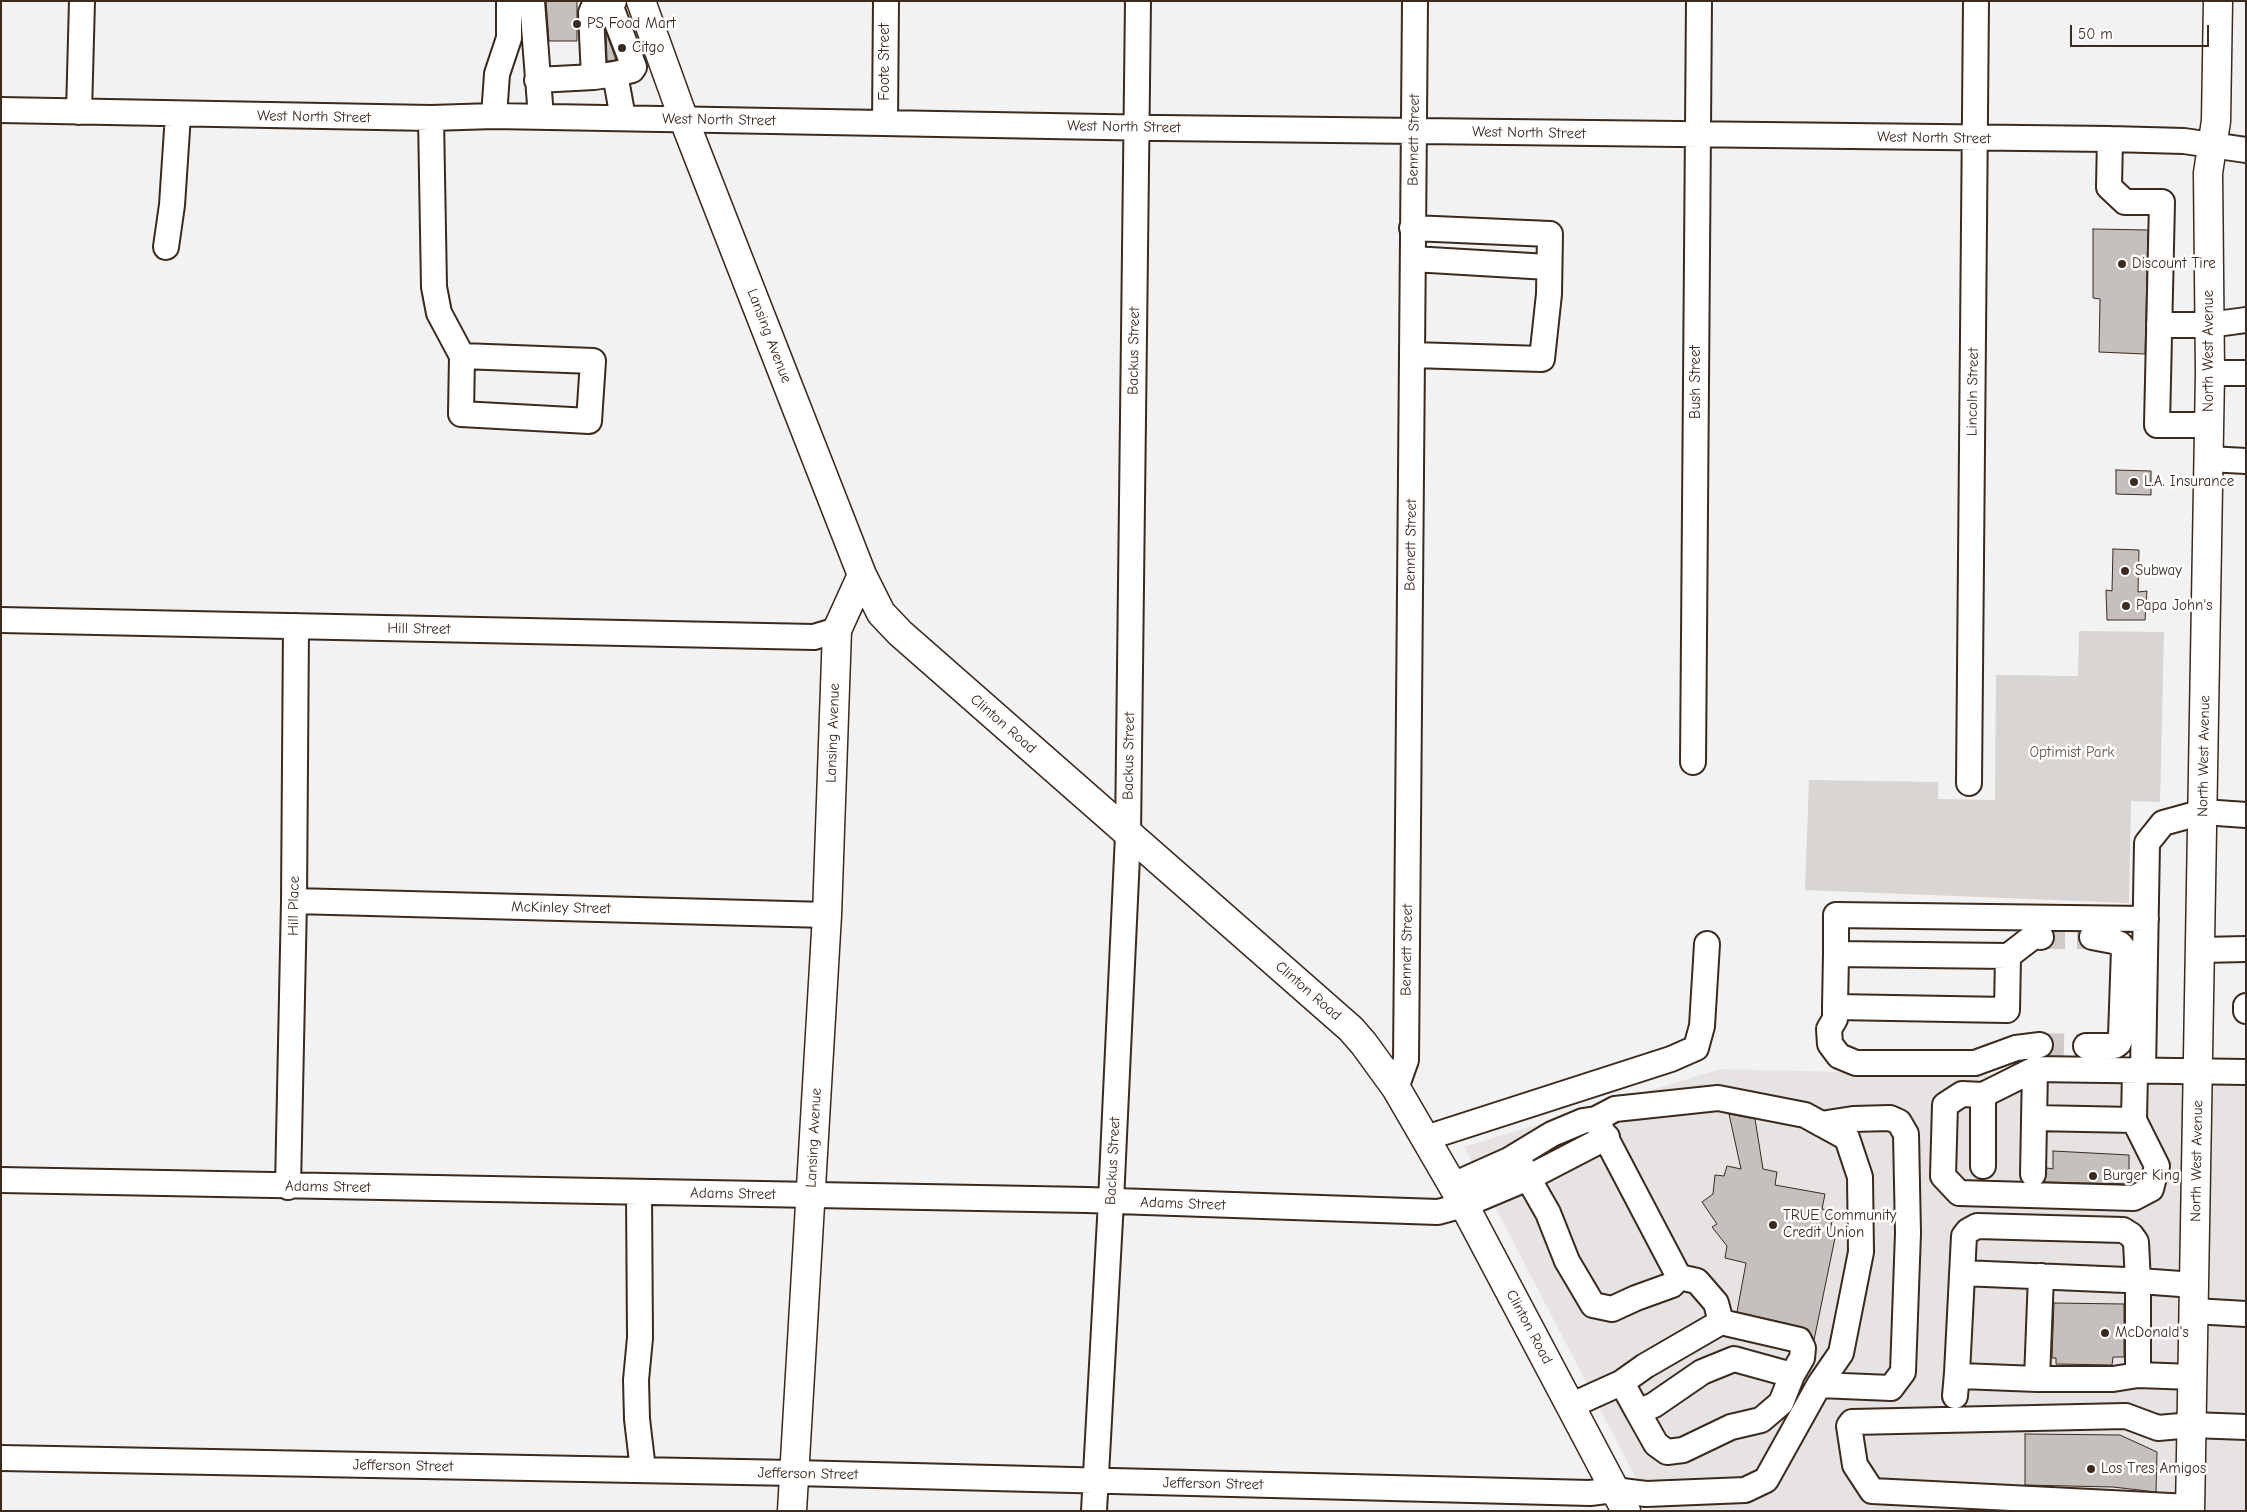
<!DOCTYPE html>
<style>
body{margin:0}
#map{position:relative;width:2247px;height:1512px;overflow:hidden;background:#f3f2f2;font-family:"Comic Neue",sans-serif}
canvas{display:block}
.frame{position:absolute;inset:0;border:2px solid #3b2a1e;pointer-events:none}
.scale{position:absolute;left:2070px;top:25px;width:139px;height:22px;box-sizing:border-box;border:2px solid #3b2a1e;border-top:0;padding-left:6px;font-size:15px;line-height:18px;white-space:nowrap;color:#3b2a1e;-webkit-text-stroke:4px #fff;paint-order:stroke}
</style>
<div id="map">
<canvas width="2247" height="1512"></canvas>
<div class="frame"></div>
<div class="scale">50 m</div>
</div>
<script>
const g = document.querySelector('canvas').getContext('2d');
g.lineJoin = 'round';
function paint(path, color) { g.fillStyle = color; g.fill(path, 'evenodd'); }
const poly = rows => new Path2D(rows.map(r => 'M' + r).join(''));
function strokePath(path, color, width, dash) { g.strokeStyle = color; g.lineWidth = width; g.lineCap = dash ? 'butt' : 'round'; g.setLineDash(dash || []); g.stroke(path); }
function drawText(font, color, halo, rows, align = 'center') {
  g.font = font + ' "Comic Neue",sans-serif'; g.lineWidth = 5; g.setLineDash([]); g.textBaseline = 'middle'; g.strokeStyle = halo; g.fillStyle = color; for (const [text, x, y, turn = 0] of rows) {
    g.save(); g.translate(x, y); g.rotate((+turn || 0) * Math.PI / 180); g.textAlign = isNaN(turn) ? turn : align; if (halo) g.strokeText(text, 0, 0); g.fillText(text, 0, 0); g.restore();
  }
}
const built = poly([
 [1720,1069,2246,1082,2246,1511,1653,1511,1464,1147]
]);
const green = poly([
 [2079,631,2164,632,2160,802,2131,801,2129,903,1805,890,1809,780,1938,782,1938,799,1995,800,1996,675,2078,676]
]);
const building = poly([
 [546,1,577,1,577,41,549,41,546,1],
 [606,32,616,60,607,61,606,32],
 [2093,229,2148,230,2145,354,2099,352,2100,299,2093,298,2093,229],
 [2116,470,2151,471,2151,495,2116,494,2116,470],
 [2113,549,2139,550,2138,592,2147,591,2145,620,2107,620,2106,590,2112,591,2113,549],
 [1729,1114,1755,1119,1763,1169,1777,1172,1775,1185,1825,1194,1822,1209,1834,1211,1829,1236,1835,1238,1814,1340,1808,1329,1802,1327,1737,1312,1746,1263,1725,1258,1727,1246,1712,1227,1717,1224,1702,1202,1713,1194,1715,1175,1724,1176,1727,1166,1741,1169,1729,1114],
 [2053,1151,2129,1155,2129,1184,2044,1182,2047,1168,2053,1169,2053,1151],
 [2054,1303,2124,1304,2124,1357,2113,1357,2112,1365,2056,1364,2056,1358,2052,1358,2054,1303],
 [2025,1434,2120,1435,2157,1452,2156,1492,2113,1487,2025,1485,2025,1434]
]);
const minorTunnel = poly([
 [2041,937,2092,937],
 [2040,1045,2086,1046]
]);
const minor = poly([
 [532,1,541,117],
 [609,2,634,67,632,70,615,74,594,77,591,13,594,6,614,1],
 [615,74,623,118],
 [537,80,594,77],
 [1,110,431,118,494,116,1160,128,2110,139,2184,141,2246,150],
 [79,112,82,1],
 [494,116,497,74,509,38,509,1],
 [431,118,434,287,439,313,462,356,461,414,589,421,593,361,462,356],
 [885,123,886,1],
 [2110,139,2109,187,2125,202,2162,202,2157,425,2209,425],
 [1412,228,1550,234,1549,294,1542,359,1413,355],
 [166,247,172,205,178,115],
 [1413,259,1548,267],
 [2159,325,2209,325,2246,320],
 [2210,373,2246,373],
 [2208,459,2246,461],
 [1,620,814,637,837,630],
 [1693,762,1699,1],
 [1969,783,1976,1],
 [294,901,827,915],
 [2201,950,2246,949],
 [1836,954,2008,956,2007,1010,1835,1007,1836,954,1836,915,2146,919],
 [2008,956,2034,936,2041,937],
 [2246,1006,2246,1011],
 [1835,1007,1835,1019,1829,1029,1830,1044,1839,1056,1856,1063,1975,1063,2016,1048,2040,1045],
 [2086,1046,2115,1046,2119,1043,2121,1036,2124,949,2120,944,2113,941,2092,937],
 [2143,1071,2147,843,2163,823,2203,812,2246,815],
 [1396,1088,1406,1060,1415,1],
 [1983,1095,1962,1094,1945,1105,1943,1176,1959,1193,2134,1198,2151,1189,2157,1166,2134,1120,2135,1071],
 [2034,1118,2134,1120],
 [1426,1138,1671,1059,1696,1048,1702,1026,1707,944],
 [1522,1166,1528,1178,1607,1137],
 [1983,1166,1983,1095,2035,1069,2246,1072],
 [2033,1174,2035,1069],
 [1,1180,1087,1200,1438,1212,1464,1205,1528,1178,1548,1213,1567,1261,1593,1305,1612,1309,1636,1298,1672,1285,1679,1277,1596,1119,1583,1121,1552,1134,1509,1160,1453,1185],
 [288,1187,294,901,296,626],
 [639,1192,640,1338,636,1380,637,1419,643,1470],
 [1962,1273,2126,1280,2194,1285],
 [2194,1311,2246,1314],
 [1721,1322,1799,1340,1803,1348,1802,1358,1792,1375],
 [2138,1375,2138,1282,2136,1242,2131,1235,2123,1230,1977,1226,1968,1231,1964,1236,1957,1373,1961,1376,2037,1379,2113,1379,2138,1375,2193,1377],
 [2037,1379,2041,1276],
 [1622,1383,1638,1412,1654,1405,1702,1372,1734,1359,1792,1375,1781,1403,1761,1420,1731,1427,1683,1450,1667,1452,1656,1444,1638,1412],
 [1819,1385,1891,1388,1903,1372,1908,1233,1906,1134,1899,1122,1890,1118,1853,1119,1821,1124],
 [1955,1396,1957,1373],
 [1570,1406,1621,1383,1645,1366,1721,1322,1716,1303,1697,1281,1679,1277],
 [1,1458,794,1473,1590,1493,1614,1490,1646,1494,1745,1490,1766,1480,1819,1385,1841,1353,1861,1252,1860,1177,1847,1138,1805,1115,1718,1098,1615,1109,1596,1119],
 [2190,1507,1872,1491,1855,1465,1849,1426,1852,1422,2126,1416,2158,1428,2192,1425,2246,1427],
 [1094,1511,1111,1201,1128,835,1138,1]
]);
const major = poly([
 [641,1,684,120,862,575,881,613,900,633,1351,1029,1364,1044,1396,1088,1464,1205,1626,1511],
 [792,1511,827,915,837,630,862,575],
 [2190,1511,2210,373,2208,173,2216,121,2218,1]
]);
const markers = [
 [577,24,5,"#3b2a1e"],
 [622,48,5,"#3b2a1e"],
 [2122,264,5,"#3b2a1e"],
 [2134,482,5,"#3b2a1e"],
 [2125,571,5,"#3b2a1e"],
 [2126,606,5,"#3b2a1e"],
 [2093,1176,5,"#3b2a1e"],
 [1773,1225,5,"#3b2a1e"],
 [2105,1333,5,"#3b2a1e"],
 [2091,1469,5,"#3b2a1e"]
];
const poiNames = [
 ["PS Food Mart",587,24],
 ["Citgo",632,48],
 ["Discount Tire",2132,264],
 ["L.A. Insurance",2144,482],
 ["Subway",2135,571],
 ["Papa John's",2136,606],
 ["Burger King",2103,1176],
 ["TRUE Community",1783,1216],
 ["Credit Union",1783,1233],
 ["McDonald's",2115,1333],
 ["Los Tres Amigos",2101,1469]
];
const streetNames = [
 ["Foote Street",885,62,-90],
 ["West North Street",314,117,1],
 ["West North Street",719,120,1],
 ["West North Street",1124,127,1],
 ["West North Street",1529,133,1],
 ["West North Street",1934,138,1],
 ["Bennett Street",1414,140,-89],
 ["Lansing Avenue",769,336,69],
 ["Backus Street",1134,351,-89],
 ["North West Avenue",2209,351,-90],
 ["Bush Street",1696,382,-90],
 ["Lincoln Street",1973,392,-89],
 ["Bennett Street",1411,545,-89],
 ["Hill Street",419,629,1],
 ["Clinton Road",1003,724,41],
 ["Lansing Avenue",833,733,-88],
 ["Backus Street",1129,756,-89],
 ["North West Avenue",2204,756,-89],
 ["Hill Place",294,906,-89],
 ["McKinley Street",561,908,1],
 ["Bennett Street",1407,950,-89],
 ["Clinton Road",1308,991,41],
 ["Lansing Avenue",814,1138,-87],
 ["Backus Street",1113,1161,-87],
 ["North West Avenue",2197,1161,-89],
 ["Adams Street",328,1187,1],
 ["Adams Street",733,1194,1],
 ["Adams Street",1183,1204,2],
 ["Clinton Road",1529,1327,62],
 ["Jefferson Street",403,1466,1],
 ["Jefferson Street",808,1474,1],
 ["Jefferson Street",1213,1484,1]
];
const parkNames = [
 ["Optimist Park",2072,753]
];
paint(built, '#e6e3e2');
paint(green, '#d8d5d2');
paint(building, '#c6c0bd');
strokePath(building, '#3b2a1e', 1);
strokePath(minorTunnel, '#cecac8', 24, [24, 12]);
strokePath(minor, '#3b2a1e', 28);
strokePath(major, '#3b2a1e', 31);
strokePath(minor, '#fff', 24);
strokePath(major, '#fff', 28);
for (const [x, y, r, color] of markers) { const dot = new Path2D(); dot.arc(x, y, r, 0, 2 * Math.PI); g.fillStyle = color; g.fill(dot); strokePath(dot, '#fff', 2); }
drawText('15px', '#3b2a1e', '#fff', poiNames, 'left');
drawText('15px', '#3b2a1e', '#fff', streetNames);
drawText('15px', '#62554b', '#fff', parkNames);
</script>
